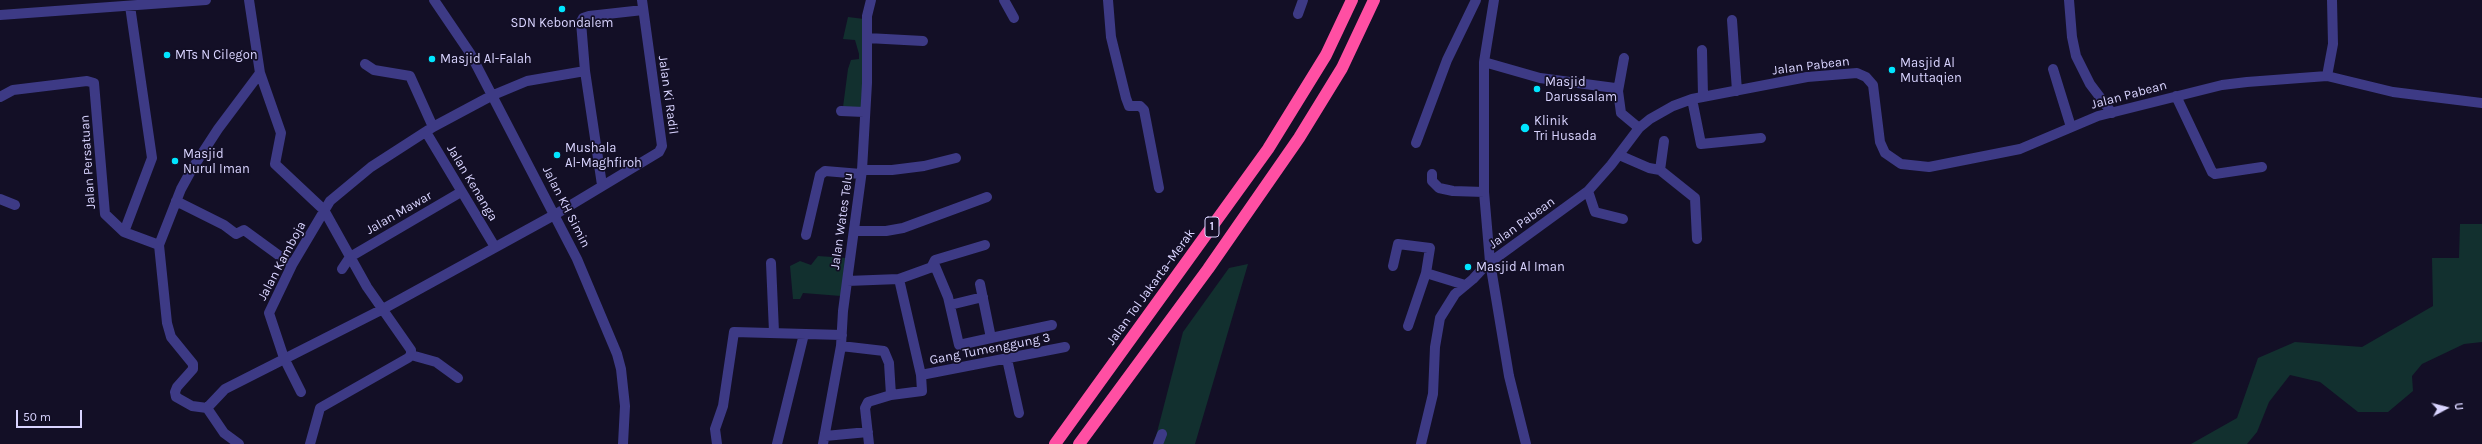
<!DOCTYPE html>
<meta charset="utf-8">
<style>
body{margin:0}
#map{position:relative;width:2482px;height:444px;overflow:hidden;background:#130f26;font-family:Karla,sans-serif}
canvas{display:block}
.north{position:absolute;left:2426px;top:388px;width:40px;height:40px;-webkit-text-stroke:3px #130f26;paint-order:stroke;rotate:83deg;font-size:11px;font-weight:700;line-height:16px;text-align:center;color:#d9d4ff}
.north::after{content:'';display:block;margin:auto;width:14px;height:18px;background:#d9d4ff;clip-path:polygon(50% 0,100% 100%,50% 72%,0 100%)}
.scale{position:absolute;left:16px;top:410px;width:66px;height:18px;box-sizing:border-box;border:2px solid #d9d4ff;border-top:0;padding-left:5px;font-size:12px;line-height:14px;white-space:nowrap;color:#d9d4ff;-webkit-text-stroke:3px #130f26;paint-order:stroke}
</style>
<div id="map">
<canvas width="2482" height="444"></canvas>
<div class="north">U</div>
<div class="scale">50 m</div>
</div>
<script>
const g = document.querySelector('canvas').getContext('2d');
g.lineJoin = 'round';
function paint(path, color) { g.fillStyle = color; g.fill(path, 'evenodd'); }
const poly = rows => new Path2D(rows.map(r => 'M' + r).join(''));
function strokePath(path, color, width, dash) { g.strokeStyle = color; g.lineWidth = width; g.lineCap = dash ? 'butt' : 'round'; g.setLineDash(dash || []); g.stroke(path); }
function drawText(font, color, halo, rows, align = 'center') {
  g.font = font + ' Karla,sans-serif'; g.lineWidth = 3.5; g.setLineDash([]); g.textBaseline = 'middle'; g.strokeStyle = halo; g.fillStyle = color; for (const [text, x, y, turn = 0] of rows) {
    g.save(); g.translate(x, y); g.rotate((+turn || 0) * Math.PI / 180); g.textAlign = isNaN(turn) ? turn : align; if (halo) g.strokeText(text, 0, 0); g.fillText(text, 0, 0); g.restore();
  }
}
const green = poly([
 [848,17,864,19,866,38,861,109,843,107,848,69,851,60,859,59,859,54,855,40,843,39],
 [2460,224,2482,224,2482,342,2464,344,2422,364,2412,376,2413,391,2388,412,2358,412,2320,382,2290,375,2269,402,2257,432,2247,444,2191,444,2237,418,2258,358,2295,342,2362,347,2433,306,2432,258,2459,258],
 [818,256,846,258,841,296,803,293,800,299,793,299,790,266,800,261,811,265],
 [1248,264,1195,444,1154,444,1183,332,1229,268]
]);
const minor = poly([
 [249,0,260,73,281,133,275,164,324,210,367,287,411,350,411,355,408,358,320,408,310,444],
 [434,0,470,53,577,259,617,354,621,369,625,406,623,444],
 [1004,0,1014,18],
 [1108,0,1111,37,1126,98,1129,106,1140,106,1144,110,1159,188],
 [1494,0,1484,62,1484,192,1490,262,1509,376,1526,444],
 [2069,0,2072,37,2076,56,2090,84,2112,113],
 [1298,14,1303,0],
 [0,15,206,0],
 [1732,20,1737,91],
 [867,38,923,41],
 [1702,50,1703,96],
 [1484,62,1540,78,1615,88,1618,91,1621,113,1639,128],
 [365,64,374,70,410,76,433,127],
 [2053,69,2071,127],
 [2327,76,2333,44,2332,0],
 [1618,91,1624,58],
 [2176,96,2212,172,2215,174,2262,167],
 [0,97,13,90,87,81,94,83,105,214,124,232,159,245],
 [1692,99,1701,144,1761,138],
 [841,111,864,112],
 [426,132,495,247],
 [1416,143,1447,60,1476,0],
 [1619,155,1649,168,1660,170,1664,141],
 [862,170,892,170,924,166,956,158],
 [1660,170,1695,198,1697,239],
 [1432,174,1432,181,1439,188,1453,191,1484,192],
 [602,185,585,71,581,22,583,18,589,16,643,10],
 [1588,191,1595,212,1623,219],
 [0,199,15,205],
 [176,201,224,225,236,234,244,230,292,265],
 [854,231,886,231,903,228,987,197],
 [124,232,152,158,130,6],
 [806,235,820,175,825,171,861,174],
 [771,263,774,332],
 [932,266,935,260,985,245],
 [1393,266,1398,244,1430,248,1426,273,1465,285],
 [342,269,350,257,461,192],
 [847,281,899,279,935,266,948,297,959,345,991,338,980,284],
 [950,305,983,297],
 [1408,326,1426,273],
 [991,338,1052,325],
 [841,346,884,351,889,363,891,395],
 [411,355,436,362,458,378],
 [1007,359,1019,413],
 [921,375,1065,347],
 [301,392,284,358,269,313,292,265,330,201,371,167,433,127,491,96,527,81,585,71],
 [207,408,192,406,176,397,175,392,177,387,193,369,193,364,171,337,167,323,159,245,181,189,192,169,218,129,260,73],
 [825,436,868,432],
 [239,444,224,433,207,408,225,389,383,309,556,214,659,152,662,146,642,0],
 [717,444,715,429,723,406,734,332,842,335],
 [777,444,804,334],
 [823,444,841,346,843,311,862,170,867,83,867,16,871,0],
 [869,444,865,408,868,402,891,395,922,391,921,375,899,279],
 [1158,444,1162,434],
 [1421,444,1433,394,1435,347,1440,318,1455,294,1473,279,1485,266,1588,191,1611,165,1639,128,1650,119,1673,106,1692,99,1807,77,1857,73,1866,77,1873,85,1880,142,1885,153,1901,164,1929,167,2020,149,2098,116,2222,85,2247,82,2327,76,2393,92,2482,103]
]);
const highway = poly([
 [1055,444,1268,149,1326,55,1352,0],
 [1079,444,1208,269,1299,138,1342,68,1374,0]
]);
const markers = [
 [562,9,4,"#00e5ff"],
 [167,55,4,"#00e5ff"],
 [432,59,4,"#00e5ff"],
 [1892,70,4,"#00e5ff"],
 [1537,89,4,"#00e5ff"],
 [1525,128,5,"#00e5ff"],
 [557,155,4,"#00e5ff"],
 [175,161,4,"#00e5ff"],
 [1468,267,4,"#00e5ff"]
];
const shields = [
 [1212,227,14]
];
const shieldNames = [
 ["1",1212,227]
];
const poiNames = [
 ["SDN Kebondalem",562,23,"center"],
 ["MTs N Cilegon",175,55],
 ["Masjid Al-Falah",440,59],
 ["Masjid Al",1900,63],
 ["Muttaqien",1900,78],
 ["Masjid",1545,82],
 ["Darussalam",1545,97],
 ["Klinik",1534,121],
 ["Tri Husada",1534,136],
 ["Mushala",565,148],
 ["Al-Maghfiroh",565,163],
 ["Masjid",183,154],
 ["Nurul Iman",183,169],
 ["Masjid Al Iman",1476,267]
];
const streetNames = [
 ["Jalan Pabean",1811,66,-7],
 ["Jalan Ki Radil",668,95,82],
 ["Jalan Pabean",2129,95,-15],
 ["Jalan Persatuan",88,162,-94],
 ["Jalan Kenanga",472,183,59],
 ["Jalan KH Simin",566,207,63],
 ["Jalan Mawar",399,213,-30],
 ["Jalan Wates Telu",842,221,-82],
 ["Jalan Pabean",1522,223,-36],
 ["Jalan Kamboja",282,261,-62],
 ["Jalan Tol Jakarta–Merak",1151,287,-54],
 ["Gang Tumenggung 3",990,349,-11]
];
paint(green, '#12302f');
strokePath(minor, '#3d3a85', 10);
strokePath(highway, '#ff4fa3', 12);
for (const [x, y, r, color] of markers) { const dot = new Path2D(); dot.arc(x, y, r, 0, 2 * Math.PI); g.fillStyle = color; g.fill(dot); strokePath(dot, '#130f26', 1.5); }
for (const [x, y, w] of shields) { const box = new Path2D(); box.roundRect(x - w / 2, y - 10, w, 20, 3); g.fillStyle = '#130f26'; g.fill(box); strokePath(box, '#d9d4ff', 1); }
drawText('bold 12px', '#d9d4ff', null, shieldNames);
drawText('13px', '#d9d4ff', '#130f26', poiNames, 'left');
drawText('13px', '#d9d4ff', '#130f26', streetNames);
</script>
